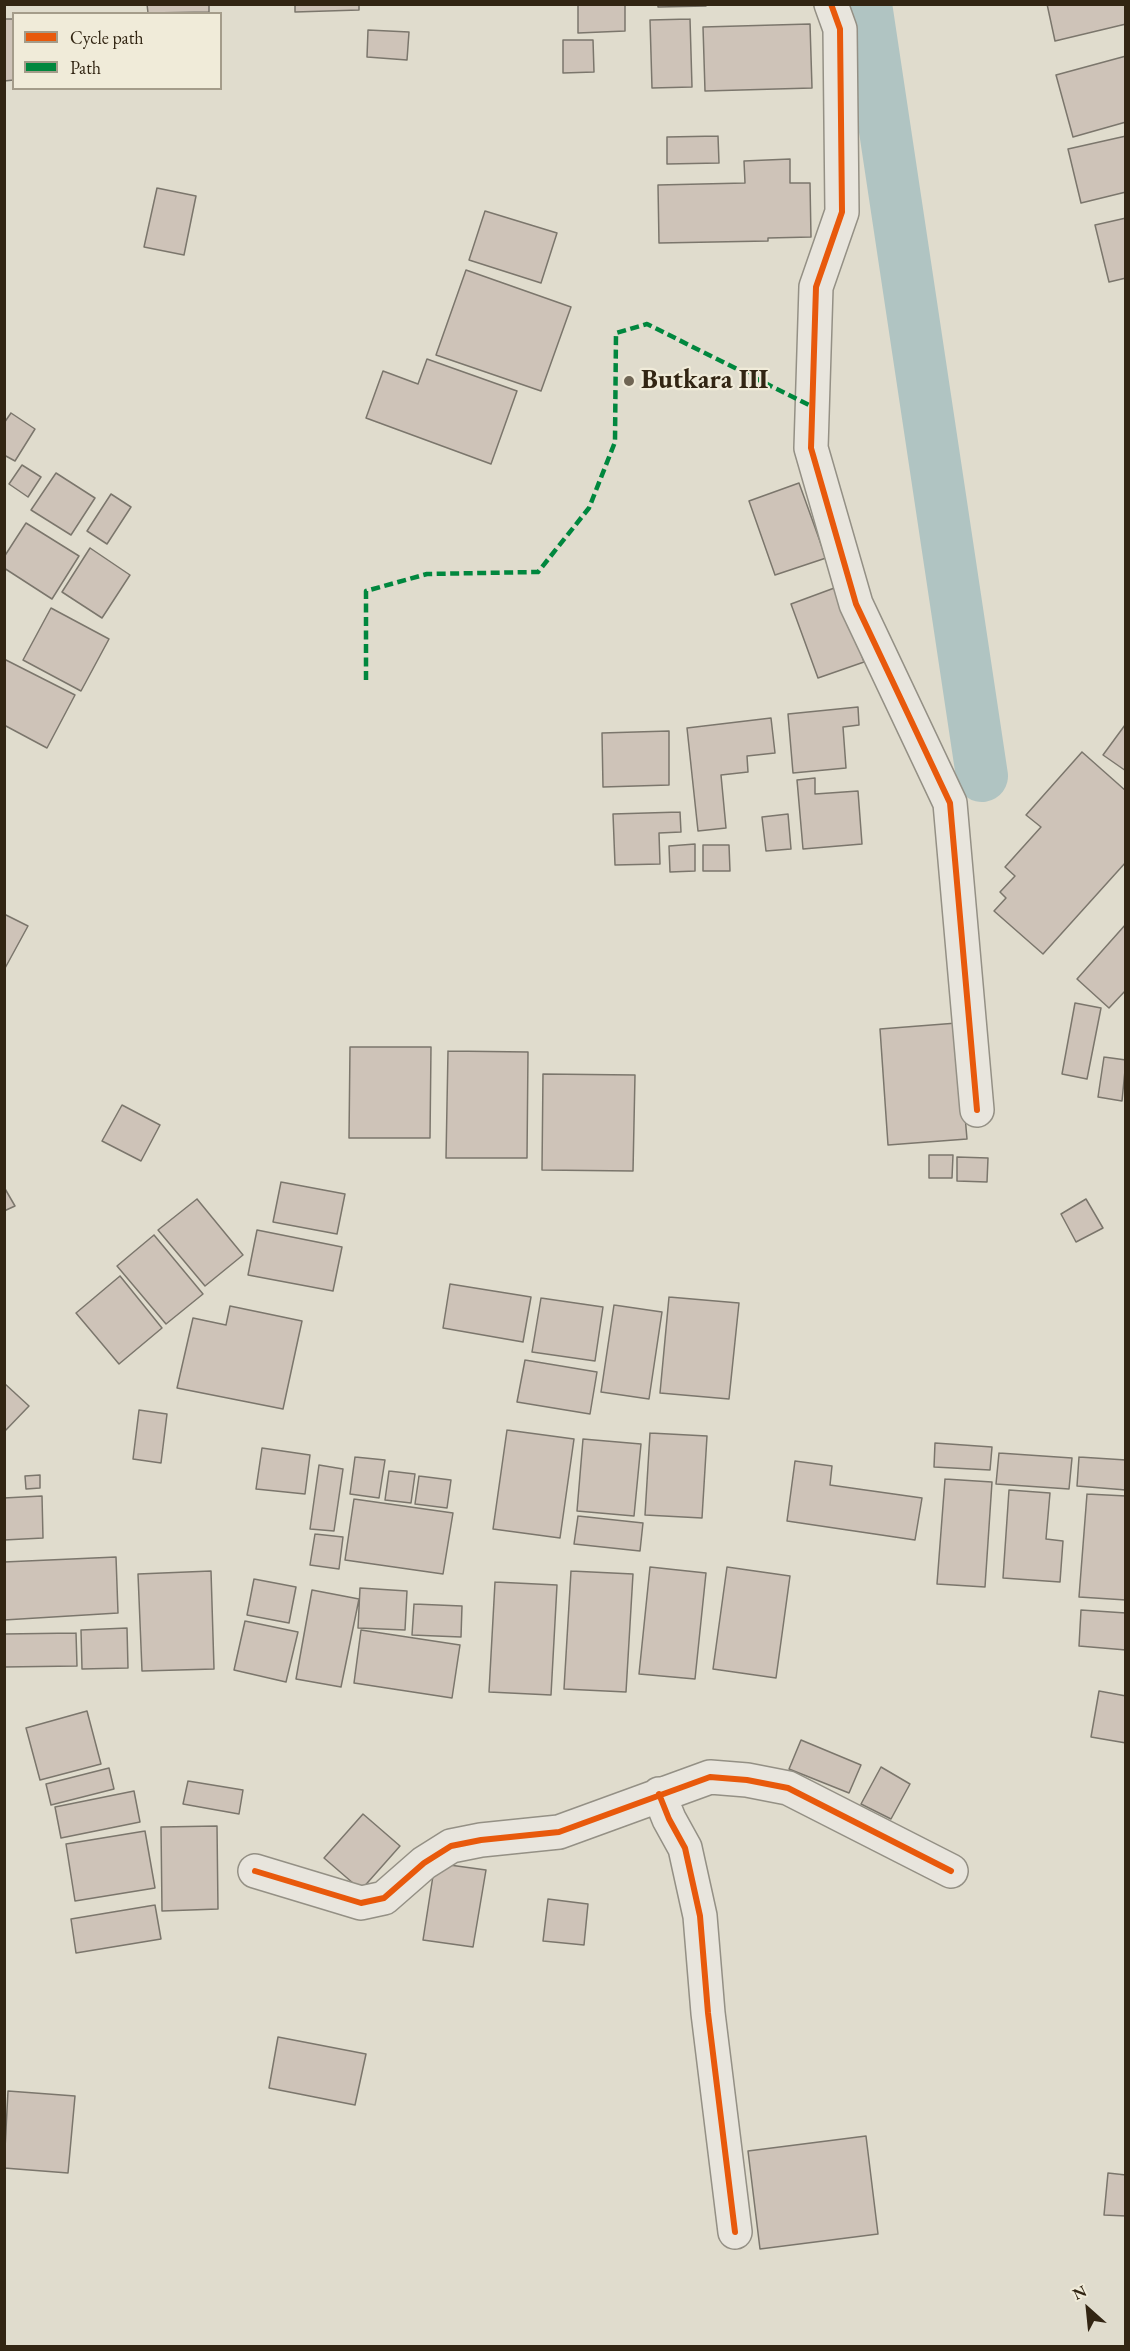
<!DOCTYPE html>
<style>
body{margin:0}
#map{position:relative;width:1130px;height:2351px;overflow:hidden;background:#e0dccd;font-family:"EB Garamond",serif}
canvas{display:block}
.frame{position:absolute;inset:0;border:6px solid #322513;pointer-events:none}
.legend{position:absolute;left:12px;top:12px;width:210px;height:78px;box-sizing:border-box;background:#f0ebd9;border:2px solid #a49c8a;margin:0;padding:8px 10px;list-style:none;font-size:18px;color:#322513}
.legend li{display:flex;align-items:center;gap:12px;height:30px}
.legend b{width:30px;border:2px solid #a49c8a}
.north{position:absolute;left:1058px;top:2279px;width:60px;height:60px;-webkit-text-stroke:4px #f0ebd9;paint-order:stroke;rotate:333deg;font-size:16px;font-weight:700;line-height:24px;text-align:center;color:#322513}
.north::after{content:'';display:block;margin:auto;width:21px;height:27px;background:#322513;clip-path:polygon(50% 0,100% 100%,50% 72%,0 100%)}
</style>
<div id="map">
<canvas width="1130" height="2351"></canvas>
<div class="frame"></div>
<ul class="legend">
<li><b style="height:8px;background:#e8590c"></b>Cycle path</li>
<li><b style="height:8px;background:#00873e"></b>Path</li>
</ul>
<div class="north">N</div>
</div>
<script>
const g = document.querySelector('canvas').getContext('2d');
g.lineJoin = 'round';
const poly = rows => new Path2D(rows.map(r => 'M' + r).join(''));
function strokePath(path, color, width, dash) { g.strokeStyle = color; g.lineWidth = width; g.lineCap = dash ? 'butt' : 'round'; g.setLineDash(dash || []); g.stroke(path); }
function paint(path, color) { g.fillStyle = color; g.fill(path, 'evenodd'); }
function drawText(font, color, halo, rows, align = 'center') {
  g.font = font + ' "EB Garamond",serif'; g.lineWidth = 4.5; g.setLineDash([]); g.textBaseline = 'middle'; g.strokeStyle = halo; g.fillStyle = color; for (const [text, x, y, turn = 0] of rows) {
    g.save(); g.translate(x, y); g.rotate((+turn || 0) * Math.PI / 180); g.textAlign = isNaN(turn) ? turn : align; if (halo) g.strokeText(text, 0, 0); g.fillText(text, 0, 0); g.restore();
  }
}
const canal = poly([
 [866,4,982,776]
]);
const building = poly([
 [147,4,209,4,209,12,148,13,147,4],
 [295,4,359,4,359,10,295,12,295,4],
 [578,4,625,4,625,31,578,33,578,4],
 [658,4,706,4,706,6,658,7,658,4],
 [1047,4,1126,4,1126,24,1055,41,1047,4],
 [4,19,14,19,14,80,4,81,4,19],
 [690,19,692,87,652,88,650,20,690,19],
 [810,24,812,88,705,91,703,27,810,24],
 [368,30,409,32,407,60,367,57,368,30],
 [563,40,593,40,594,72,563,73,563,40],
 [1126,56,1126,122,1073,137,1056,75,1126,56],
 [718,136,719,163,667,164,667,137,718,136],
 [1126,136,1126,192,1081,203,1068,149,1126,136],
 [790,159,790,183,810,183,811,237,768,238,768,241,659,243,658,185,745,183,744,161,790,159],
 [157,188,196,196,184,255,144,247,157,188],
 [485,211,557,233,541,283,469,260,485,211],
 [1126,218,1126,278,1109,282,1095,225,1126,218],
 [466,270,571,307,541,391,436,355,466,270],
 [427,359,517,391,491,464,366,418,383,371,418,384,427,359],
 [11,413,35,429,15,461,4,455,4,423,11,413],
 [22,465,41,477,28,497,9,484,22,465],
 [56,473,95,498,71,535,31,510,56,473],
 [799,483,826,558,775,575,749,501,799,483],
 [111,494,131,507,107,544,87,531,111,494],
 [26,523,79,556,52,599,4,568,4,557,26,523],
 [90,548,130,575,102,618,62,592,90,548],
 [837,587,864,662,818,678,791,604,837,587],
 [51,608,109,639,81,691,23,660,51,608],
 [4,659,75,695,47,748,4,725,4,659],
 [858,707,859,725,843,727,846,768,793,773,788,714,858,707],
 [771,718,775,753,747,756,748,772,721,775,726,828,698,831,687,728,771,718],
 [1125,725,1126,725,1126,771,1103,755,1125,725],
 [669,731,669,785,603,787,602,733,669,731],
 [1082,752,1126,791,1126,862,1043,954,994,911,1006,898,1000,892,1015,876,1005,867,1041,827,1026,815,1082,752],
 [815,778,815,794,858,791,862,844,803,849,797,780,815,778],
 [680,812,681,832,659,833,660,864,615,865,613,814,680,812],
 [788,814,791,849,766,851,762,817,788,814],
 [695,844,695,871,670,872,669,846,695,844],
 [703,845,729,845,730,871,703,871,703,845],
 [4,914,28,926,4,970,4,914],
 [1126,924,1126,990,1109,1008,1077,979,1126,924],
 [1075,1003,1101,1008,1087,1079,1062,1074,1075,1003],
 [957,1023,967,1139,888,1145,880,1029,957,1023],
 [350,1047,431,1047,430,1138,349,1138,350,1047],
 [448,1051,528,1052,527,1158,446,1158,448,1051],
 [1104,1057,1126,1060,1122,1101,1098,1097,1104,1057],
 [543,1074,635,1075,633,1171,542,1170,543,1074],
 [122,1105,160,1125,141,1161,102,1141,122,1105],
 [929,1155,953,1155,952,1178,929,1178,929,1155],
 [957,1157,988,1158,987,1182,957,1181,957,1157],
 [281,1182,345,1194,337,1234,273,1222,281,1182],
 [4,1187,15,1206,4,1211,4,1187],
 [197,1199,243,1255,205,1286,158,1230,197,1199],
 [1086,1199,1103,1228,1076,1242,1061,1214,1086,1199],
 [257,1230,342,1247,333,1291,248,1275,257,1230],
 [154,1235,203,1294,166,1324,117,1266,154,1235],
 [120,1276,162,1328,119,1364,76,1313,120,1276],
 [450,1284,531,1297,523,1342,443,1328,450,1284],
 [669,1297,739,1303,729,1399,660,1393,669,1297],
 [541,1298,603,1307,595,1361,532,1352,541,1298],
 [614,1305,662,1312,649,1399,601,1392,614,1305],
 [230,1306,302,1321,283,1409,177,1388,193,1318,226,1325,230,1306],
 [525,1360,597,1372,590,1414,517,1402,525,1360],
 [4,1383,29,1406,4,1432,4,1383],
 [139,1410,167,1414,161,1463,133,1459,139,1410],
 [507,1430,574,1439,560,1538,493,1529,507,1430],
 [650,1433,707,1436,702,1518,645,1515,650,1433],
 [583,1439,641,1444,634,1516,577,1511,583,1439],
 [935,1443,992,1447,990,1470,934,1467,935,1443],
 [262,1448,310,1455,305,1494,256,1489,262,1448],
 [999,1453,1072,1458,1069,1489,996,1484,999,1453],
 [355,1457,385,1460,379,1498,350,1494,355,1457],
 [1079,1457,1126,1460,1126,1490,1077,1486,1079,1457],
 [795,1461,832,1466,830,1485,922,1498,915,1540,787,1521,795,1461],
 [319,1465,343,1469,334,1531,310,1529,319,1465],
 [389,1471,415,1474,411,1503,385,1500,389,1471],
 [40,1475,40,1488,26,1489,25,1476,40,1475],
 [419,1476,451,1480,447,1508,415,1504,419,1476],
 [945,1479,992,1482,985,1587,937,1584,945,1479],
 [1009,1490,1050,1493,1046,1539,1063,1541,1060,1582,1003,1578,1009,1490],
 [1087,1494,1126,1496,1126,1600,1079,1597,1087,1494],
 [42,1496,43,1538,4,1540,4,1498,42,1496],
 [354,1499,453,1513,443,1574,345,1560,354,1499],
 [578,1516,643,1523,640,1551,574,1544,578,1516],
 [315,1534,343,1537,339,1569,310,1565,315,1534],
 [116,1557,118,1613,4,1620,4,1562,116,1557],
 [650,1567,706,1573,695,1679,639,1674,650,1567],
 [727,1567,790,1576,776,1678,713,1669,727,1567],
 [211,1571,214,1669,142,1671,138,1574,211,1571],
 [571,1571,633,1574,626,1692,564,1689,571,1571],
 [254,1579,296,1587,289,1623,247,1615,254,1579],
 [495,1582,557,1585,551,1695,489,1692,495,1582],
 [360,1588,407,1591,405,1630,358,1628,360,1588],
 [312,1590,359,1599,341,1687,296,1679,312,1590],
 [414,1604,462,1606,461,1637,412,1635,414,1604],
 [1081,1610,1126,1613,1126,1650,1079,1646,1081,1610],
 [245,1621,298,1632,286,1682,234,1670,245,1621],
 [127,1628,128,1668,82,1669,81,1630,127,1628],
 [361,1630,460,1645,452,1698,354,1683,361,1630],
 [76,1633,77,1666,4,1667,4,1634,76,1633],
 [1099,1691,1126,1696,1126,1743,1091,1737,1099,1691],
 [87,1711,101,1764,40,1780,26,1728,87,1711],
 [801,1740,861,1765,849,1793,789,1769,801,1740],
 [881,1767,910,1784,891,1819,861,1804,881,1767],
 [109,1768,114,1789,51,1805,46,1784,109,1768],
 [188,1781,243,1790,239,1814,183,1804,188,1781],
 [134,1791,140,1822,61,1838,55,1807,134,1791],
 [363,1814,400,1846,361,1890,324,1858,363,1814],
 [217,1826,218,1909,162,1911,161,1827,217,1826],
 [145,1831,155,1888,75,1901,66,1844,145,1831],
 [435,1863,486,1870,473,1947,423,1940,435,1863],
 [548,1899,588,1904,584,1945,543,1941,548,1899],
 [155,1905,161,1939,76,1953,71,1919,155,1905],
 [278,2037,366,2054,355,2105,269,2088,278,2037],
 [8,2091,75,2096,68,2173,4,2168,8,2091],
 [866,2136,878,2234,760,2249,748,2151,866,2136],
 [1108,2173,1126,2175,1126,2216,1104,2215,1108,2173]
]);
const minor = poly([
 [831,4,840,29,842,212,816,287,811,448,856,604,950,803,977,1110],
 [659,1794,669,1819,685,1848,700,1916,708,2013,735,2232],
 [255,1871,361,1903,384,1898,424,1863,451,1846,481,1840,559,1832,710,1777,747,1780,788,1788,951,1871]
]);
const quiet = poly([
 [366,680,366,591,427,574,538,572,589,508,615,442,616,333,647,324,813,407]
]);
const cycleway = poly([
 [831,4,840,29,842,212,816,287,811,448,856,604,950,803,977,1110],
 [659,1794,669,1819,685,1848,700,1916,708,2013,735,2232],
 [255,1871,361,1903,384,1898,424,1863,451,1846,481,1840,559,1832,710,1777,747,1780,788,1788,951,1871]
]);
const markers = [
 [629,381,6,"#6f6554"]
];
const poiNames = [
 ["Butkara III",641,381]
];
strokePath(canal, '#b0c4c2', 52);
paint(building, '#cec3b8');
strokePath(building, '#7b766c', 1.5);
strokePath(minor, '#949085', 36);
strokePath(minor, '#e8e5dd', 33);
strokePath(quiet, '#00873e', 4.5, [9, 4.5]);
strokePath(cycleway, '#e8590c', 6);
for (const [x, y, r, color] of markers) { const dot = new Path2D(); dot.arc(x, y, r, 0, 2 * Math.PI); g.fillStyle = color; g.fill(dot); strokePath(dot, '#f0ebd9', 2); }
drawText('bold 27px', '#322513', '#f0ebd9', poiNames, 'left');
</script>
